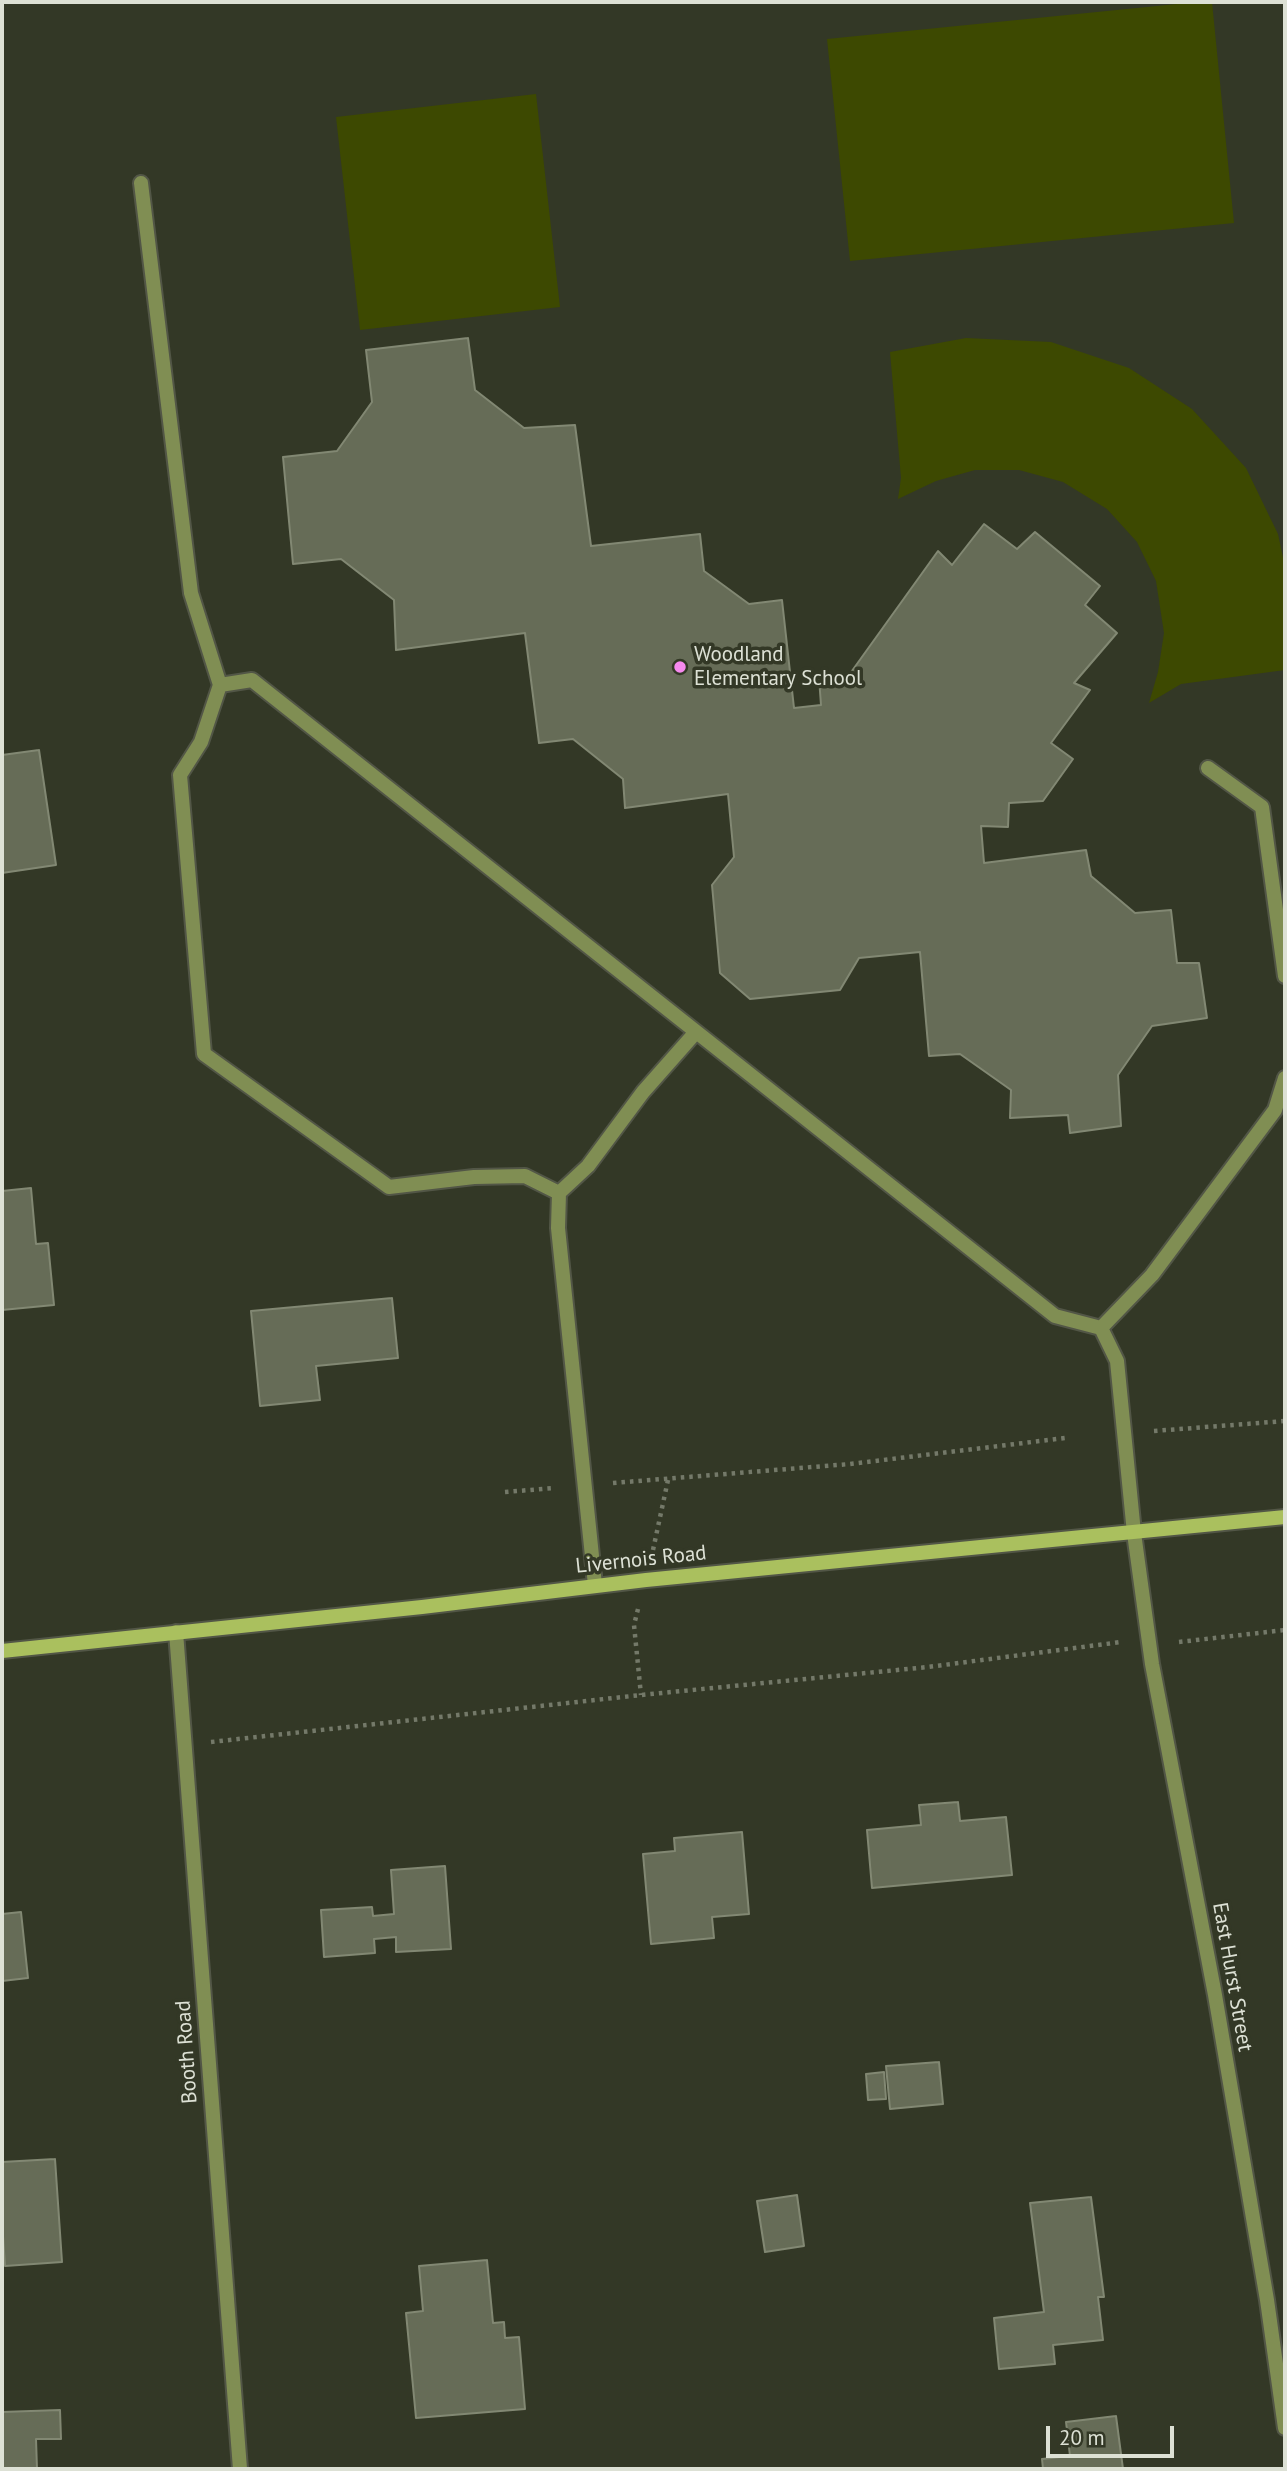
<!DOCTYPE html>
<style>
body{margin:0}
#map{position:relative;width:1287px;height:2471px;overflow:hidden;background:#333826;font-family:"PT Sans",sans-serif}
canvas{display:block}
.frame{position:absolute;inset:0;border:4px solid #dde1d5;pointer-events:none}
.scale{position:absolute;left:1046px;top:2426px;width:128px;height:32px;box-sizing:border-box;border:4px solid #dde1d5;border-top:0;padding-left:9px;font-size:21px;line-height:24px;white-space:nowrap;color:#dde1d5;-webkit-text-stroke:5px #333826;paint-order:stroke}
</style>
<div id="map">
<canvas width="1287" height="2471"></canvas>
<div class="frame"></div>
<div class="scale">20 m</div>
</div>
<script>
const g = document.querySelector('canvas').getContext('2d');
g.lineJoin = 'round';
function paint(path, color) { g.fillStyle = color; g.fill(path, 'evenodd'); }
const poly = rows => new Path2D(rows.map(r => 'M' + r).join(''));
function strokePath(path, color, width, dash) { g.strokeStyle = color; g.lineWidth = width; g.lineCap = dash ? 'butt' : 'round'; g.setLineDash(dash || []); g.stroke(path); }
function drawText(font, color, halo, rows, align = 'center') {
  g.font = font + ' "PT Sans",sans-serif'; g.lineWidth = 7; g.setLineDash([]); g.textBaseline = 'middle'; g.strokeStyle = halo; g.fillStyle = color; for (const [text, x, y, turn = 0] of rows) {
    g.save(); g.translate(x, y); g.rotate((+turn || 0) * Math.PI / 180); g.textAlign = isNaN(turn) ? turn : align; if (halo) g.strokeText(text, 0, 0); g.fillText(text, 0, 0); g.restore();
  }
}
const green = poly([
 [1197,2,1212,2,1234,223,850,261,827,39],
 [536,94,560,307,360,330,336,117],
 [966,338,1051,342,1129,368,1192,409,1246,468,1278,534,1285,567,1285,670,1181,684,1149,703,1158,672,1164,633,1156,581,1137,542,1107,509,1063,482,1019,470,975,470,936,481,898,499,901,478,890,352]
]);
const building = poly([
 [468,338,475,390,524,428,575,425,591,546,700,534,704,571,749,604,782,600,794,708,821,705,819,678,849,675,938,551,952,565,984,524,1017,549,1035,532,1100,586,1085,605,1117,633,1074,683,1090,690,1051,743,1073,759,1043,801,1009,803,1008,827,981,826,984,863,1086,850,1091,876,1135,913,1171,910,1177,963,1199,963,1207,1018,1152,1026,1118,1075,1121,1126,1070,1133,1068,1115,1010,1118,1011,1090,960,1054,929,1056,920,952,859,958,840,990,750,999,720,973,712,885,734,857,728,794,625,808,623,779,573,739,539,743,525,633,396,650,394,600,341,559,293,564,283,457,337,451,372,402,366,350,468,338],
 [39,750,56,865,2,873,2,755,39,750],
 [31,1188,36,1244,48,1243,54,1305,2,1310,2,1191,31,1188],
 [392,1298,398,1358,316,1366,320,1400,260,1406,251,1311,392,1298],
 [958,1802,960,1821,1006,1817,1012,1875,872,1888,867,1830,921,1825,919,1805,958,1802],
 [742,1832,749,1914,712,1917,714,1938,651,1944,643,1854,675,1851,674,1838,742,1832],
 [445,1866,451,1949,396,1952,396,1937,374,1939,375,1953,324,1957,321,1910,372,1907,373,1916,394,1914,391,1870,445,1866],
 [21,1912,28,1978,2,1981,2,1914,21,1912],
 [939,2062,943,2104,890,2109,886,2066,939,2062],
 [884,2072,886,2099,868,2100,866,2074,884,2072],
 [55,2159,62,2262,5,2266,2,2221,2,2162,55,2159],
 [797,2195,804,2246,765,2252,757,2201,797,2195],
 [1091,2197,1104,2297,1098,2297,1103,2340,1053,2345,1055,2364,999,2369,994,2318,1044,2312,1030,2203,1091,2197],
 [487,2260,493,2323,504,2322,505,2338,519,2337,525,2409,416,2418,406,2313,423,2311,419,2266,487,2260],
 [60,2410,61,2439,36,2439,37,2469,2,2469,2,2412,60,2410],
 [1116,2416,1123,2469,1043,2469,1042,2459,1070,2456,1066,2422,1116,2416]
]);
const path = poly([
 [1154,1431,1285,1421],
 [613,1483,850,1464,1065,1438],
 [505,1492,555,1488],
 [653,1550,668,1480],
 [638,1609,634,1625,641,1695],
 [1179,1642,1285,1630],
 [211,1742,641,1695,928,1667,1121,1642]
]);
const lane = poly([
 [141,183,191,593,220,685,201,742,180,775,204,1054,389,1187,474,1177,525,1176,559,1193,558,1228,595,1585],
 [220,685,252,680,1055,1316,1101,1328],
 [1208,768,1262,807,1285,976],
 [559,1193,588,1166,643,1092,696,1032],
 [1134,1533,1117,1361,1101,1328,1152,1275,1275,1110,1285,1078]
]);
const street = poly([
 [1134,1533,1152,1664,1215,1995,1267,2300,1285,2428],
 [176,1632,240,2469]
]);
const secondary = poly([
 [2,1651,422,1607,646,1580,1285,1517]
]);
const markers = [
 [680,667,7,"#f689ee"]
];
const poiNames = [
 ["Woodland",694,655],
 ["Elementary School",694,679]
];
const streetNames = [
 ["Livernois Road",641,1560,-6],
 ["East Hurst Street",1232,1977,80],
 ["Booth Road",187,2052,-94]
];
paint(green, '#3d4901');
paint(building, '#666c57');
strokePath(building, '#828873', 2);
strokePath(lane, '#525646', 18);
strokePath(street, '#525646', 18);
strokePath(secondary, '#525646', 18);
strokePath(path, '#747969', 4.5, [3.5, 5]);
strokePath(lane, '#808e53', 14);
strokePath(street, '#808e53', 14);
strokePath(secondary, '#aac05e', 14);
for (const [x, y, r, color] of markers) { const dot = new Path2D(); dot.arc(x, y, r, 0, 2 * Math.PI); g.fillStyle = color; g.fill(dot); strokePath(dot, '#333826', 2.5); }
drawText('21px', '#dde1d5', '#333826', poiNames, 'left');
drawText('21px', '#dde1d5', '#333826', streetNames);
</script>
